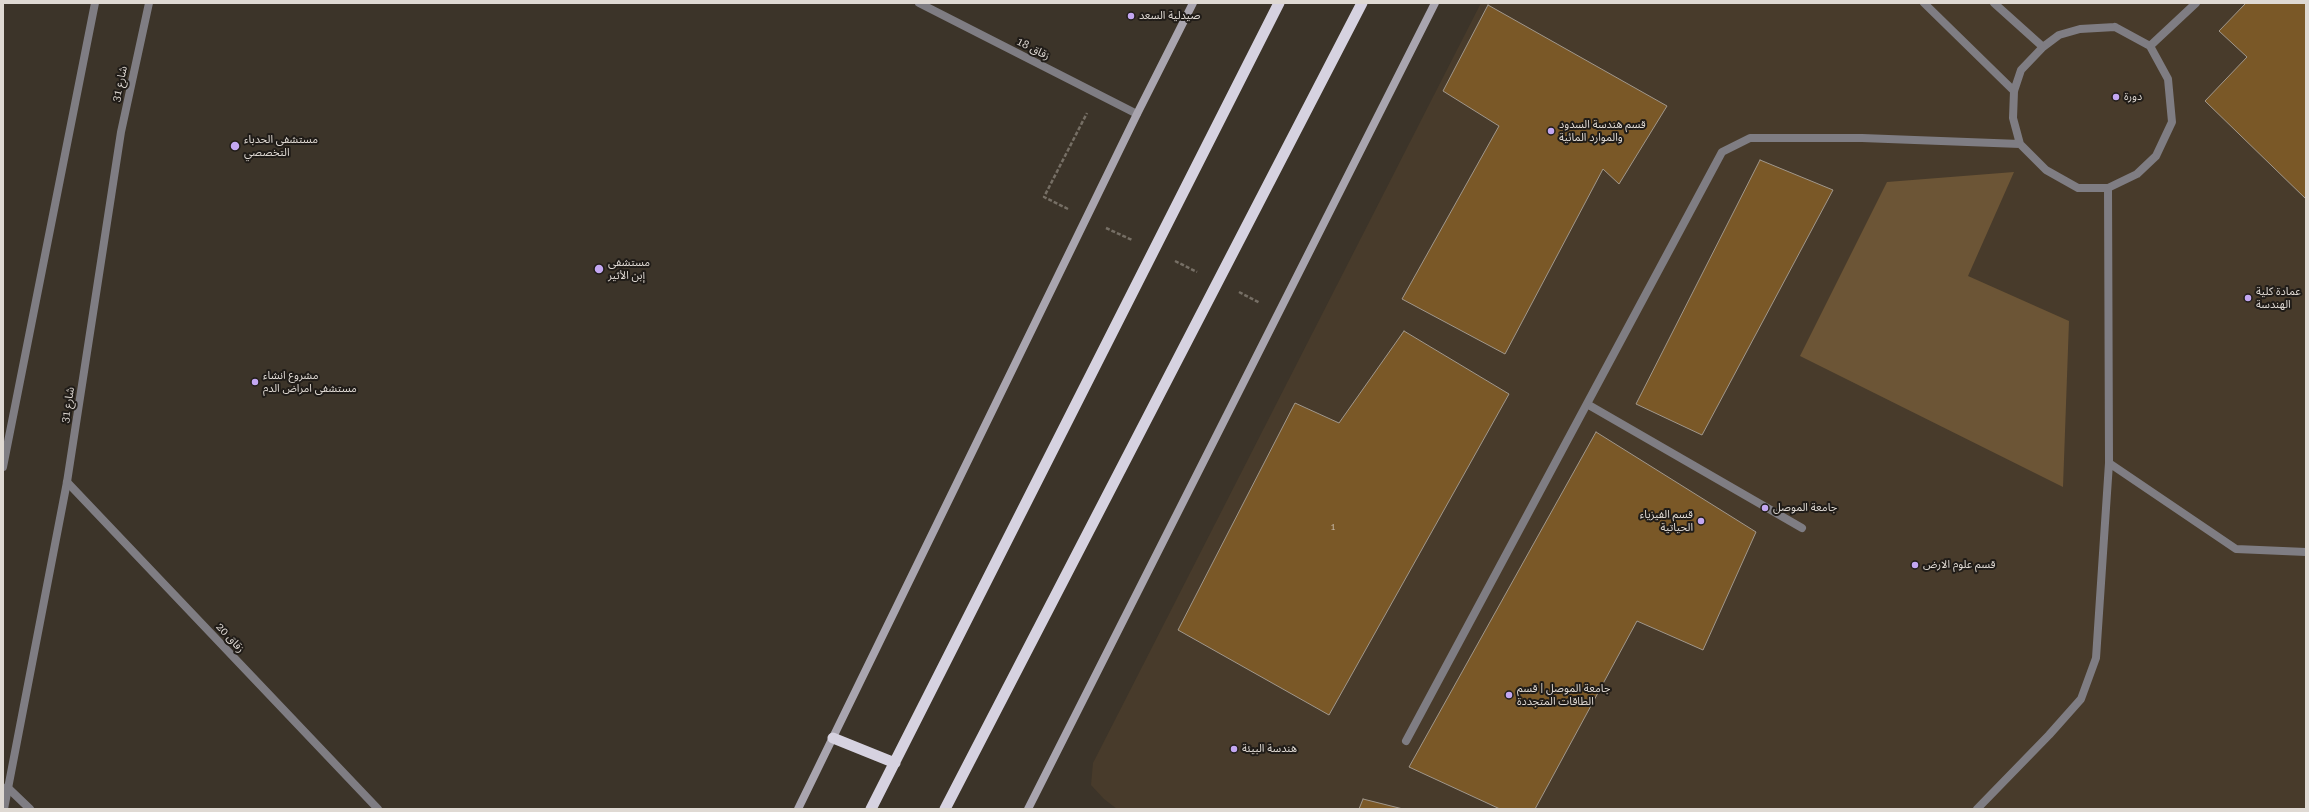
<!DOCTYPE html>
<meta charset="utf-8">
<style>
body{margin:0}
#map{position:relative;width:2309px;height:812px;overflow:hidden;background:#3c3429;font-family:"Roboto Serif",serif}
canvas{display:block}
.frame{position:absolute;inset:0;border:4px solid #dfd9d3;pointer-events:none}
</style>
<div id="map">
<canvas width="2309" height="812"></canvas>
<div class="frame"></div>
</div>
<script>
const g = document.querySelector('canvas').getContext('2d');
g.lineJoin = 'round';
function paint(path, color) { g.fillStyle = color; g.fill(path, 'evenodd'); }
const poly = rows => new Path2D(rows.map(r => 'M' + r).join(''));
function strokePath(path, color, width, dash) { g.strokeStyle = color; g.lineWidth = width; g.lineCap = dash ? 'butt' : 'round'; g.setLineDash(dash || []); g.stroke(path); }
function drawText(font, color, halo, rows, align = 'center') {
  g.font = font + ' "Roboto Serif","Noto Sans Arabic",serif'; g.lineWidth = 4; g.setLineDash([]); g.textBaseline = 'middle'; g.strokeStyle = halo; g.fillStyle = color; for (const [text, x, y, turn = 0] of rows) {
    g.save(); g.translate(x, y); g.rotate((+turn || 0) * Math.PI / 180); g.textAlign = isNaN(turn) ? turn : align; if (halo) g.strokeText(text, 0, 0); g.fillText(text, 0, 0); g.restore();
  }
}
const built = poly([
 [1481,3,2306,3,2306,809,1117,809,1104,799,1091,785,1093,763]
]);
const green = poly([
 [2014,172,1968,276,2069,321,2063,487,1800,356,1887,182]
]);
const building = poly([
 [2246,3,2306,3,2306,199,2205,101,2247,57,2219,31,2246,3],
 [1488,5,1667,106,1619,184,1603,169,1505,354,1402,299,1499,126,1443,91,1488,5],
 [1760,160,1833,190,1702,435,1636,404,1760,160],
 [1404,331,1509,394,1329,715,1178,630,1295,403,1339,423,1404,331],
 [1596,432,1756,532,1703,650,1637,621,1535,809,1500,809,1409,767,1596,432],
 [1363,799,1403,809,1359,809,1363,799]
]);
const path = poly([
 [1068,209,1044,197,1087,113],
 [1106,228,1132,240],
 [1175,261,1197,272],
 [1239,292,1260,303]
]);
const service = poly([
 [1924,3,2014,91],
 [1994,3,2043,47],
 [2115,27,2150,46,2168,79,2172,122,2156,156,2137,174,2108,188,2078,188,2046,170,2020,144,2013,118,2014,91,2021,70,2043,47,2059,35,2080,29,2115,27],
 [2150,46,2196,3],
 [2108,188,2109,463,2236,549,2306,552],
 [1587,404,1802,528],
 [1406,741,1722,152,1750,138,1862,138,2020,144],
 [1977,809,2049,735,2081,699,2096,658,2109,463]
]);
const minor = poly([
 [919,3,1137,114],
 [67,482,378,809],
 [7,787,30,809]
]);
const tertiary = poly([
 [3,467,95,3],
 [4,809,67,482,121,132,149,3]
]);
const secondary = poly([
 [798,809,1137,114,1193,3],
 [1028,809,1435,3]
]);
const trunk = poly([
 [833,738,895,763],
 [871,809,1279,3],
 [945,809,1362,3]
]);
const markers = [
 [1131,16,4,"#c3a7f2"],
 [2116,97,4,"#c3a7f2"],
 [1551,131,4,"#c3a7f2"],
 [235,146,5,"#c3a7f2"],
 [599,269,5,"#c3a7f2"],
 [2248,298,4,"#c3a7f2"],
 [255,382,4,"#c3a7f2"],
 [1765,508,4,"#c3a7f2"],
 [1701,521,4,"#c3a7f2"],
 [1915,565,4,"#c3a7f2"],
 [1509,695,4,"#c3a7f2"],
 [1234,749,4,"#c3a7f2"]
];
const numberNames = [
 ["1",1333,527]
];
const poiNames = [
 ["صيدلية السعد",1139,16],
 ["دورة",2124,97],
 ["قسم هندسة السدود",1559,125],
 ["والموارد المائية",1559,138],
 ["مستشفى الحدباء",244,140],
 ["التخصصي",244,153],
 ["مستشفى",608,263],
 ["إبن الأثير",608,276],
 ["عمادة كلية",2256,292],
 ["الهندسة",2256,305],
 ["مشروع انشاء",263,376],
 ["مستشفى امراض الدم",263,389],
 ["جامعة الموصل",1773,508],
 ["قسم الفيزياء",1693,515,"right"],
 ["الحياتية",1693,528,"right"],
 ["قسم علوم الارض",1923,565],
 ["جامعة الموصل | قسم",1517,689],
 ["الطاقات المتجددة",1517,702],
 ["هندسة البيئة",1242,749]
];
const streetNames = [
 ["زقاق 18",1033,49,27],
 ["شارع 31",120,84,-78],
 ["شارع 31",68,405,-81],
 ["زقاق 20",230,638,47]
];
paint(built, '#483b2b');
paint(green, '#6c5536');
paint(building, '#7a5827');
strokePath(building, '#a1978b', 1);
strokePath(path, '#766f65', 2.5, [4, 2]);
strokePath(service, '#7f7d83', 8);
strokePath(minor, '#7f7d83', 8);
strokePath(tertiary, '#7f7d83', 8);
strokePath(secondary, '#a9a5af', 8);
strokePath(trunk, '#d6d2e0', 11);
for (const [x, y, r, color] of markers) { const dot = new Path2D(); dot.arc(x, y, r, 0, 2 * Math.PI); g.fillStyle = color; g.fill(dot); strokePath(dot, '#201c18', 1.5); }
drawText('9px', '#c6b9a8', null, numberNames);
drawText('11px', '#dfd9d3', '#201c18', poiNames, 'left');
drawText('11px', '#dfd9d3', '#201c18', streetNames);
</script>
